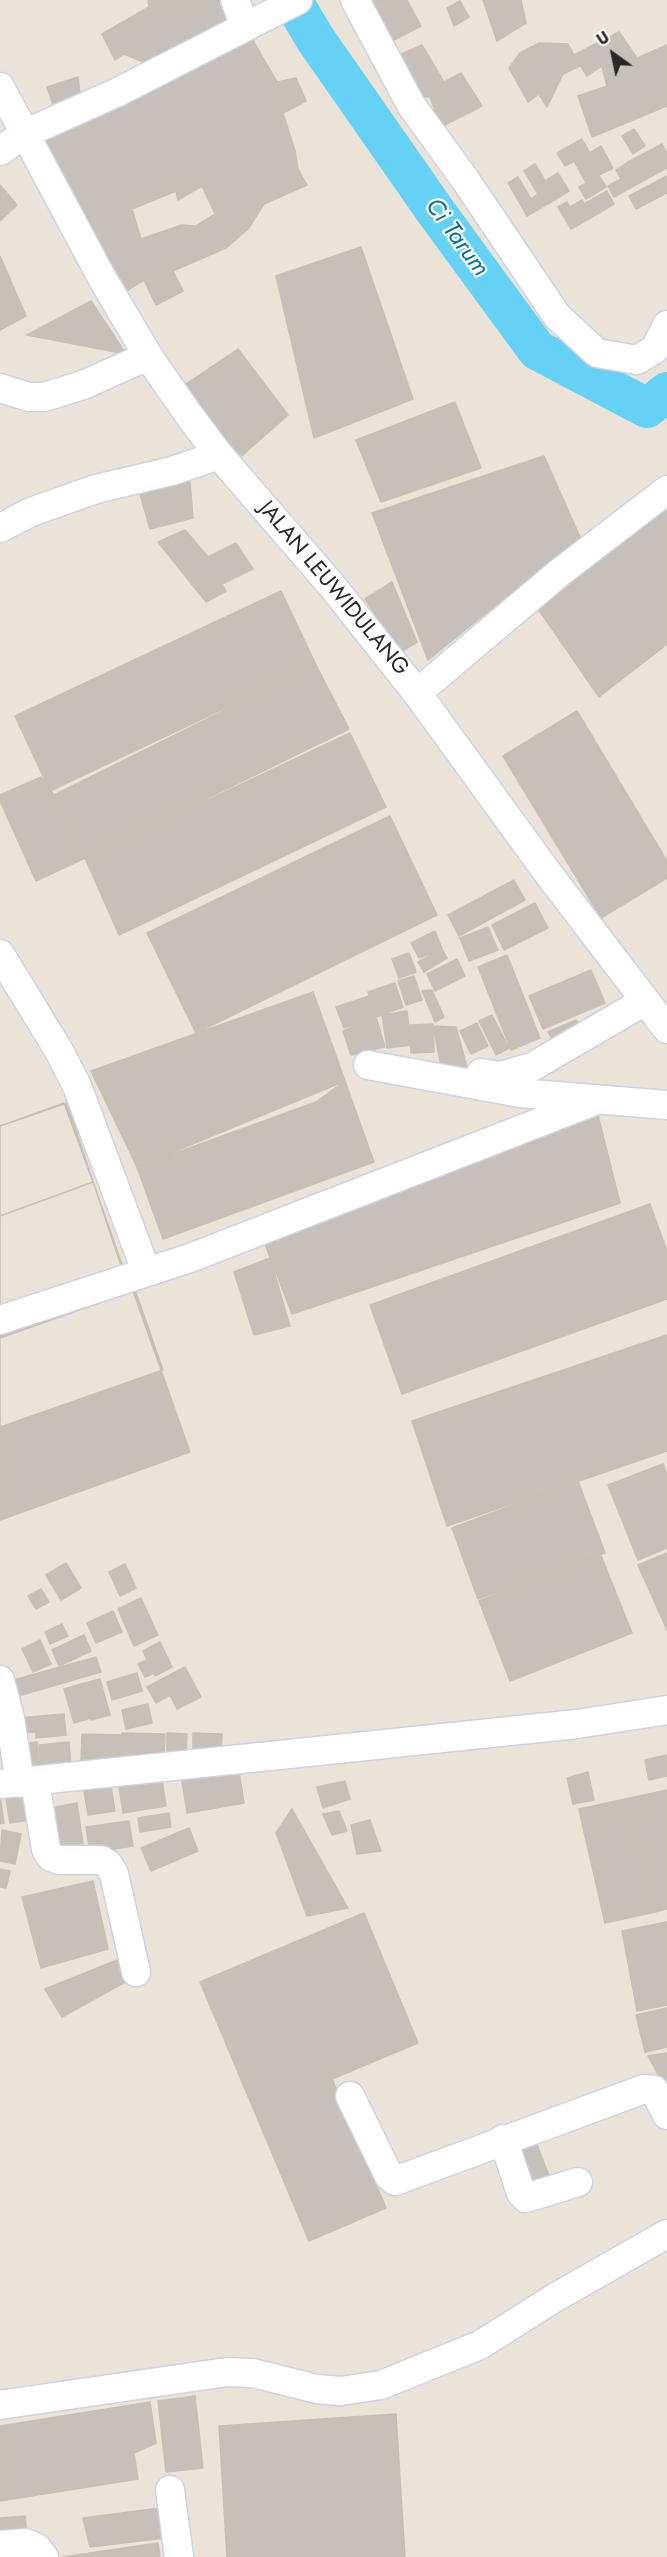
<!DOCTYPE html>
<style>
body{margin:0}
#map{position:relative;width:667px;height:2557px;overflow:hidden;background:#ece3d8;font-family:Jost,sans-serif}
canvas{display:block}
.north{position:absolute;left:583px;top:24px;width:60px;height:60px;-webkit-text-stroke:4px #fff;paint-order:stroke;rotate:327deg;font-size:16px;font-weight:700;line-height:24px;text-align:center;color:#282828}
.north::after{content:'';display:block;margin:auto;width:21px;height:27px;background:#282828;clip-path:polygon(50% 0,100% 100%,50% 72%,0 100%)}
</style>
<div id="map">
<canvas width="667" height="2557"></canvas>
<div class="north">U</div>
</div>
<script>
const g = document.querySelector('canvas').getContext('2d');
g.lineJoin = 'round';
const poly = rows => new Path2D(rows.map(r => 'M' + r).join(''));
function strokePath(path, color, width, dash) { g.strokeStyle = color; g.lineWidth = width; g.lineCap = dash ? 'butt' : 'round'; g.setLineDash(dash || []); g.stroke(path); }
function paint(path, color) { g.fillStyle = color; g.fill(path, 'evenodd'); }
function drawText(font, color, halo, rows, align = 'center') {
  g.font = font + ' Jost,sans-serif'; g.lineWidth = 4.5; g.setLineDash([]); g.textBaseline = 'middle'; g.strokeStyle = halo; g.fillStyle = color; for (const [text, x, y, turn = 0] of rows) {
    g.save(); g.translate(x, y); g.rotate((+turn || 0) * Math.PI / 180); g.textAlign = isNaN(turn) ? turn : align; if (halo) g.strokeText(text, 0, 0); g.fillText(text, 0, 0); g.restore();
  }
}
const river = poly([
 [292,0,316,40,436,212,537,350,647,408,667,392]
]);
const building = poly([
 [148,0,227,0,236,22,148,64,124,54,115,60,102,34,149,7,148,0],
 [370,0,407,0,421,26,392,41,370,0],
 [483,0,521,0,526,23,497,41,483,0],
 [460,1,469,17,454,26,447,8,460,1],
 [619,32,637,58,667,45,667,106,592,137,578,96,607,86,602,66,587,76,574,55,619,32],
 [252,39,277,82,296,78,306,101,283,113,295,151,298,169,307,185,264,204,248,229,226,248,173,271,183,291,156,305,144,280,120,295,36,136,252,39],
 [539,43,568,44,580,66,563,74,547,107,539,94,528,102,509,68,520,53,539,43],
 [422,45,444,82,461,73,482,106,441,127,430,97,412,97,397,56,422,45],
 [78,77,80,95,55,111,47,87,78,77],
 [634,129,645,146,633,154,622,136,634,129],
 [582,139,590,153,565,166,557,153,582,139],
 [662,144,667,154,667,168,639,183,628,162,662,144],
 [601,146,613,168,601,174,590,153,601,146],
 [590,153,601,174,586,183,574,161,590,153],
 [628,162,639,183,614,197,608,186,621,179,616,170,628,162],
 [535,164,556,199,527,216,508,183,518,177,531,199,538,194,524,171,535,164],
 [558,173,569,191,556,199,545,181,558,173],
 [599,176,606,187,586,199,579,187,599,176],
 [667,176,667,193,636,209,629,196,667,176],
 [0,185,17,205,0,221,0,185],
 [202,186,215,214,196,226,182,225,141,239,132,209,176,191,178,200,202,186],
 [607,191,614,204,592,217,584,204,607,191],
 [582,200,592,217,571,229,558,207,567,202,570,207,582,200],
 [361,247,413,399,314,438,276,276,361,247],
 [0,256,26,316,0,330,0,256],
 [91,301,126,354,27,335,91,301],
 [238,349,288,415,236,461,180,388,238,349],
 [455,402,481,468,381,502,356,440,455,402],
 [544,456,580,537,428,660,372,513,544,456],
 [190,482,193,518,150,529,140,494,190,482],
 [667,499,667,644,599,697,530,597,667,499],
 [185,530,208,557,236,543,253,569,222,584,226,591,206,602,158,542,185,530],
 [392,582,417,642,401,652,365,599,392,582],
 [281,591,316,665,50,791,15,716,281,591],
 [316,665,349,729,85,858,54,795,316,665],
 [577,711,667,861,667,878,601,918,503,756,577,711],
 [350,733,386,807,119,935,85,858,350,733],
 [41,777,54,795,85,858,36,881,0,801,0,795,41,777],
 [390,816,437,915,196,1033,147,933,390,816],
 [514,880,525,900,459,936,448,915,514,880],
 [535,903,548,928,504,950,492,925,535,903],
 [488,927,498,950,469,961,460,938,488,927],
 [435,931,442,949,419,958,411,943,435,931],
 [442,949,447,958,424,972,418,962,442,949],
 [409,953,416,972,399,978,392,959,409,953],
 [507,955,540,1038,511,1050,478,967,507,955],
 [457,959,465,976,435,991,427,974,457,959],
 [591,970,605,1003,543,1029,529,996,591,970],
 [414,976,422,1000,406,1005,398,981,414,976],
 [395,983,403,1007,376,1017,368,992,395,983],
 [432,990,444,1017,435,1022,422,991,432,990],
 [313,992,345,1081,137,1167,91,1071,313,992],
 [369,996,376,1017,344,1028,336,1007,369,996],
 [407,1011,411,1045,387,1048,382,1015,407,1011],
 [492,1015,509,1048,496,1055,479,1021,492,1015],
 [376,1017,385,1047,351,1055,343,1031,376,1017],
 [576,1020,583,1029,556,1045,548,1032,576,1020],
 [477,1023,488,1046,471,1054,460,1031,477,1023],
 [433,1024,434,1052,411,1053,410,1025,433,1024],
 [433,1026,456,1027,467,1067,441,1066,433,1026],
 [345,1081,374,1162,163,1239,137,1167,316,1102,345,1081],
 [64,1103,93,1182,0,1216,0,1126,64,1103],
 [67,1103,125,1278,0,1320,0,1126,67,1103],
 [597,1111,620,1203,292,1314,263,1239,597,1111],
 [93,1182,124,1270,0,1312,0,1216,93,1182],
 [650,1204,667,1251,667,1299,402,1394,370,1305,650,1204],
 [270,1258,290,1326,254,1335,234,1272,270,1258],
 [133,1284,163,1370,0,1427,0,1329,133,1284],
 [133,1291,190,1452,0,1520,0,1338,133,1291],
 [667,1335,667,1451,447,1526,412,1421,667,1335],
 [663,1464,667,1474,667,1548,638,1560,608,1485,663,1464],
 [578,1481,605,1553,478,1599,452,1528,578,1481],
 [600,1553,632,1633,510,1681,479,1601,600,1553],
 [667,1553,667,1630,638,1565,667,1553],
 [66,1563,81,1588,61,1600,46,1575,66,1563],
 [125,1564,136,1588,120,1596,109,1572,125,1564],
 [41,1589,49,1602,36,1609,28,1596,41,1589],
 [141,1598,158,1635,134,1646,118,1609,141,1598],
 [113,1611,122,1632,96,1643,87,1623,113,1611],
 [62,1624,68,1636,50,1644,45,1632,62,1624],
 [84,1635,91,1651,59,1666,52,1650,84,1635],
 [40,1640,51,1664,33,1672,22,1649,40,1640],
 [160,1642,172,1667,155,1676,154,1673,145,1677,138,1664,147,1660,143,1651,160,1642],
 [96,1657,101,1672,15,1697,10,1681,96,1657],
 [185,1667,201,1697,177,1709,170,1695,156,1703,147,1687,185,1667],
 [137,1673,142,1691,112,1700,107,1682,137,1673],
 [100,1679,110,1715,91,1720,81,1684,100,1679],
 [81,1684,91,1718,74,1723,64,1689,81,1684],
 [148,1704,152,1723,126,1729,122,1710,148,1704],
 [64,1714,66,1735,36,1738,36,1732,19,1733,18,1718,64,1714],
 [122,1733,165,1734,164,1760,121,1759,122,1733],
 [167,1733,187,1734,186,1758,167,1758,167,1733],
 [193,1733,222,1734,221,1755,193,1754,193,1733],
 [82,1734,122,1735,121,1763,81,1762,82,1734],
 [37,1742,40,1778,21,1779,18,1744,37,1742],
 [69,1742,71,1769,41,1772,39,1745,69,1742],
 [667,1755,667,1776,649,1780,645,1760,667,1755],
 [239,1771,244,1803,187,1813,182,1781,239,1771],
 [588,1772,594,1800,573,1804,567,1778,588,1772],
 [162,1780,166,1806,123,1813,119,1786,162,1780],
 [345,1781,350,1799,323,1808,317,1787,345,1781],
 [111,1787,115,1811,88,1815,84,1791,111,1787],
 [667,1790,667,1809,583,1827,579,1809,667,1790],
 [0,1795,4,1823,0,1824,0,1795],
 [26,1796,29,1820,10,1823,6,1799,26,1796],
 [77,1803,84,1850,57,1854,50,1808,77,1803],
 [292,1809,348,1908,307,1916,276,1833,292,1809],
 [667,1809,667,1909,655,1912,633,1816,667,1809],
 [339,1811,347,1831,332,1835,323,1814,339,1811],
 [169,1813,171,1827,140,1832,138,1818,169,1813],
 [633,1816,655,1912,605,1923,583,1827,633,1816],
 [370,1820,381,1851,357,1854,351,1825,370,1820],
 [129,1821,133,1846,90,1853,86,1827,129,1821],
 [189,1828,198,1851,151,1871,141,1848,189,1828],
 [2,1830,21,1834,15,1864,0,1861,2,1830],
 [0,1869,10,1871,6,1888,0,1887,0,1869],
 [93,1881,108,1949,41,1968,22,1897,93,1881],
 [364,1913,418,2043,332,2079,386,2208,309,2241,200,1982,364,1913],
 [667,1922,667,2005,637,2011,622,1931,667,1922],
 [117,1960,127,1981,62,2017,45,1989,117,1960],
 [667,2008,667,2047,645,2052,636,2015,667,2008],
 [667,2053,667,2091,648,2056,667,2053],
 [532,2131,539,2150,517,2158,510,2139,532,2131],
 [539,2150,551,2181,528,2189,517,2158,539,2150],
 [195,2396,203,2468,166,2472,158,2401,195,2396],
 [150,2402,156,2443,134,2453,138,2479,0,2501,0,2426,150,2402],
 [396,2414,405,2557,227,2557,219,2426,396,2414],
 [160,2508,165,2538,90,2547,83,2518,160,2508],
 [25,2516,27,2535,0,2538,0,2518,25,2516],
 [158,2543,160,2557,63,2557,158,2543]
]);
const minor = poly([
 [235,0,245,27],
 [355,0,411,105,464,178,557,316,597,353,637,360,655,349,667,325],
 [0,87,102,278,150,359,189,415,219,455,333,587,417,693,547,872,667,1029],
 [0,151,24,134,118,92,298,0],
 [0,388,29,397,44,397,83,385,139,360,150,359],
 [0,528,31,512,96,489,172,471,219,455],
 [417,693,559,573,667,490],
 [0,954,59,1051,77,1086,146,1271],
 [368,1065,520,1093,667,1105],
 [481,1073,501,1076,532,1067,645,1001],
 [0,1320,190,1258,597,1100],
 [0,1680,10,1718,20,1783],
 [35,1782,46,1849,51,1857,59,1860,101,1860,108,1864,114,1874,136,1972],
 [0,1784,577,1724,667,1710],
 [350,2096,389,2176,395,2181,644,2089,654,2090,667,2115],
 [503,2139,521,2193,526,2198,578,2182],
 [0,2405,227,2372,253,2373,317,2389,341,2391,381,2385,480,2345,556,2297,667,2234],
 [170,2490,179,2557],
 [0,2545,26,2543,37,2548,44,2557]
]);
const streetNames = [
 ["JALAN LEUWIDULANG",333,589,50]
];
const waterNames = [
 ["Ci Tarum",456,238,54]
];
strokePath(river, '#64d1f5', 40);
paint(building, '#c7c0b8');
strokePath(building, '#c7bfb2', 1.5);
strokePath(minor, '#ced2e2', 31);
strokePath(minor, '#fff', 28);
drawText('22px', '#282828', '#fff', streetNames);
drawText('italic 24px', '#056d9f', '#fff', waterNames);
</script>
